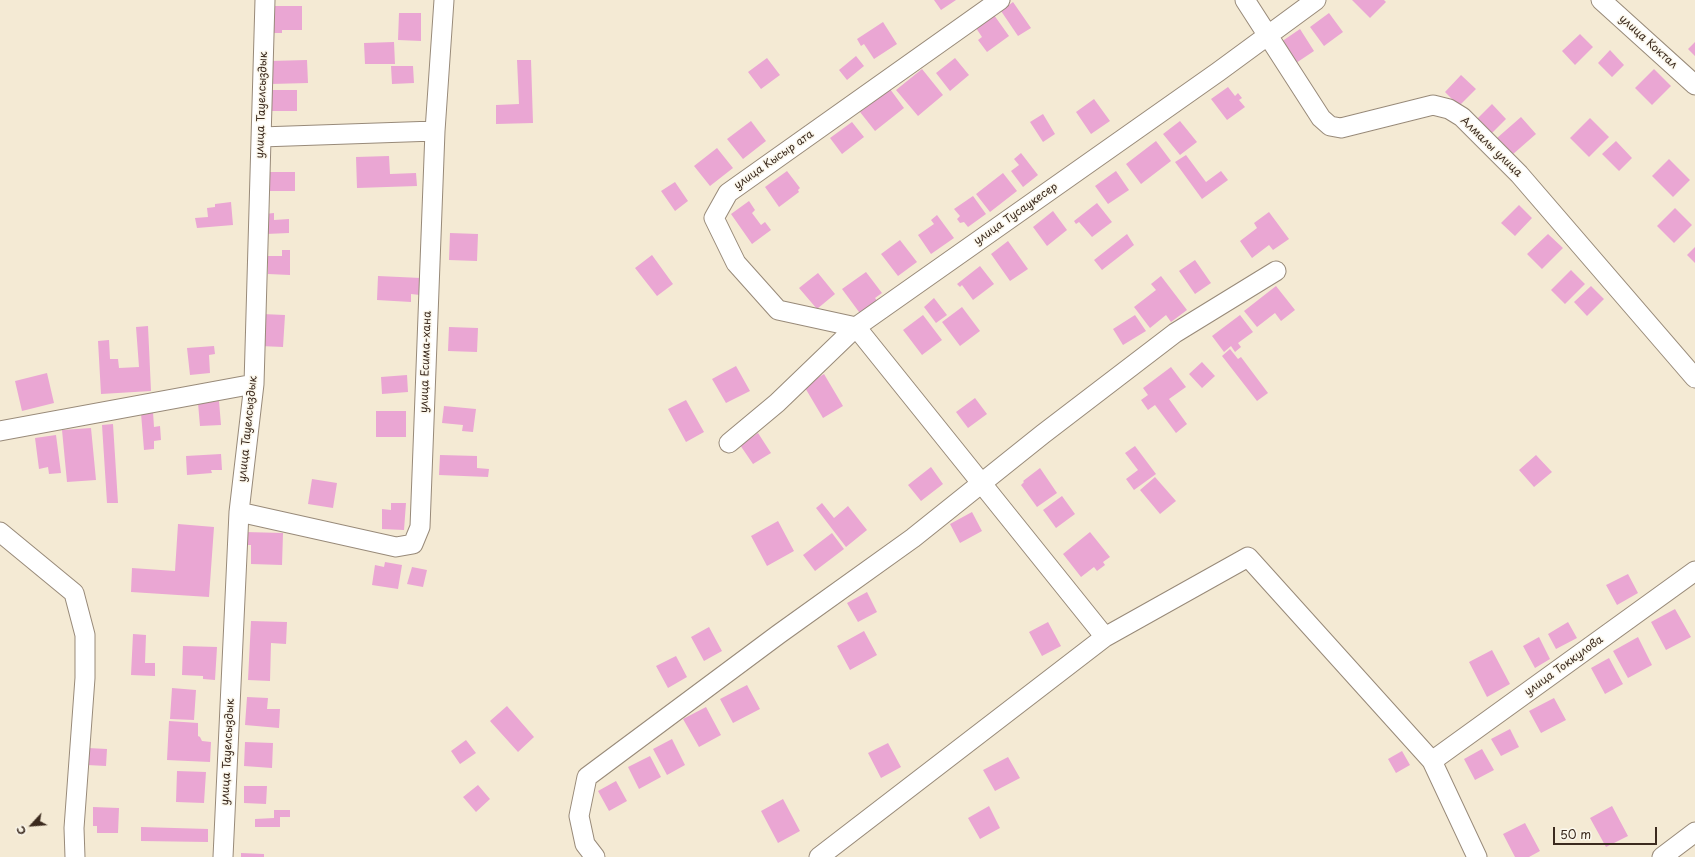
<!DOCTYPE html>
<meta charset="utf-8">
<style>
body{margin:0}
#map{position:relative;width:1695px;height:857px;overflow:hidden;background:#f4ead4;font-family:"Playpen Sans",sans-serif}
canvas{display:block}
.north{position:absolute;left:12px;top:805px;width:40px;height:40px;-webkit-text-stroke:3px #fbf7ec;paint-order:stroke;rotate:244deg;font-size:11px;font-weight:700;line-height:16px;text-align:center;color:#3b2a1e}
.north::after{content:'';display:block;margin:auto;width:14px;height:18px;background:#3b2a1e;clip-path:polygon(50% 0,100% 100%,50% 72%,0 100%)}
.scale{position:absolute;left:1553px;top:827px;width:104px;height:18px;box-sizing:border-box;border:2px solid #3b2a1e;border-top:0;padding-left:5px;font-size:12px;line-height:14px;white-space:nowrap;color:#3b2a1e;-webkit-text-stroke:3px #fbf7ec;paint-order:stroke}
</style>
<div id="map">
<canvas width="1695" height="857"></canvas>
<div class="north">С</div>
<div class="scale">50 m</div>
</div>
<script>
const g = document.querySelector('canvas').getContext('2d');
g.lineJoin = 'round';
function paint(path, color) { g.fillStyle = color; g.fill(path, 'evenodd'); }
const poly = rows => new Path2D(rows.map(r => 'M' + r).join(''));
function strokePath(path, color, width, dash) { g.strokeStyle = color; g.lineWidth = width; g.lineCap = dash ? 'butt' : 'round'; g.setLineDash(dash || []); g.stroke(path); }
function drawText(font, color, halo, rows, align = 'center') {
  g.font = font + ' "Playpen Sans",sans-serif'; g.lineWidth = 3; g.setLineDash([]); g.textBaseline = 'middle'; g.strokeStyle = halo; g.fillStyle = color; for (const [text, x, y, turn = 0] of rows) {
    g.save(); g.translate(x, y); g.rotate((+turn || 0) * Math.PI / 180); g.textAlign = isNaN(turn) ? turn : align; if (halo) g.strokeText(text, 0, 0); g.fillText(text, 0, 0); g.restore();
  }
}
const building = poly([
 [934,0,956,0,941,10],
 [1352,0,1384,0,1386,2,1370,18],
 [1013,2,1031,28,1018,36,1001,11],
 [274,6,302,6,302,30,282,30,282,33,274,33],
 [399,13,421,13,421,41,398,40],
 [1329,13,1343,32,1324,46,1310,27],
 [994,15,1009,36,987,52,978,40,982,37,976,28],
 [883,22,897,44,874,59,864,44,861,46,857,39],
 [1300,29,1314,51,1293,65,1278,44],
 [1580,34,1593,47,1575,65,1562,51],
 [394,42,395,64,365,64,364,43],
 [1695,42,1695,56,1688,49],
 [1610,50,1624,65,1612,77,1598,63],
 [856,56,864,66,847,80,839,70],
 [767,58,780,75,761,89,748,72],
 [955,58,969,75,950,91,936,73],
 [307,60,308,83,271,84,270,61],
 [517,60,531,60,533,123,496,124,496,105,519,104],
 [391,66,413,66,414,83,392,84],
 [922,69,943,95,918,116,896,90],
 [1654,69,1671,86,1652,105,1635,88],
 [1461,75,1476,89,1459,106,1445,92],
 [1228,87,1235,96,1238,93,1242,98,1239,100,1245,107,1227,120,1211,99],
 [890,89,904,108,875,131,860,112],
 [271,90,297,90,297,111,271,111],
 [1094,99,1110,121,1091,134,1076,112],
 [1492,104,1506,119,1490,135,1476,120],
 [1043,114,1055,134,1043,142,1030,122],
 [1521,117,1536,134,1512,155,1497,138],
 [1590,118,1609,137,1589,157,1570,138],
 [751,121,766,141,743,159,727,139],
 [1180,121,1197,142,1180,155,1163,134],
 [852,122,864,137,842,154,830,138],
 [1156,141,1171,161,1141,184,1126,164],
 [1616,141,1632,158,1619,171,1602,154],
 [717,148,733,168,710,186,694,166],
 [1021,153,1038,175,1023,187,1011,171,1019,165,1014,159],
 [1186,155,1206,182,1221,171,1228,180,1202,199,1175,162],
 [389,156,390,174,416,173,417,186,357,188,356,157],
 [1669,159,1690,180,1673,197,1652,176],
 [787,171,800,188,798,190,799,192,779,207,765,187],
 [1116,171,1129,190,1108,204,1095,186],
 [270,172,295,172,295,191,269,191],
 [1003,173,1017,191,990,212,976,194],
 [675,182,688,201,675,211,661,191],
 [973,196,986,214,968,227,964,222,960,223,957,219,960,216,954,209],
 [749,201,755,210,752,213,761,225,765,222,771,230,752,244,731,214],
 [231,202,233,225,197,228,195,218,208,217,207,208,215,207,215,204],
 [1097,203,1112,222,1092,237,1079,222,1076,224,1074,221],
 [1519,205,1532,218,1515,236,1501,223],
 [1675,208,1692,225,1674,243,1657,226],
 [1053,211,1067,230,1047,246,1033,227],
 [1269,212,1289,239,1273,250,1269,245,1252,258,1240,241,1257,228,1254,223],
 [274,213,274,220,289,219,289,233,266,234,265,214],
 [937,215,954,238,931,254,918,235,934,224,931,220],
 [450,233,478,234,477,261,449,260],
 [1127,234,1134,245,1102,270,1094,260],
 [1548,234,1563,248,1542,269,1527,254],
 [900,240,917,262,898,276,881,254],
 [1008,241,1028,269,1010,281,991,254],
 [1695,247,1695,263,1687,255],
 [282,250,290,250,290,275,268,274,268,256,282,256],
 [652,255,673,284,657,296,635,268],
 [1195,260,1211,283,1195,294,1179,271],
 [980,266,994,284,973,300,962,285,960,287,957,284],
 [1571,270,1585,284,1565,304,1551,290],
 [866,272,882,293,875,298,879,303,862,316,842,289],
 [818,273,835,294,817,309,799,288],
 [378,276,421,278,420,295,411,294,411,302,377,300],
 [1161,276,1187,310,1171,322,1166,315,1150,328,1134,307,1156,290,1151,284],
 [1276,286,1295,310,1281,321,1275,313,1257,327,1244,311],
 [1591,286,1604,299,1587,316,1574,302],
 [934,298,947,315,936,323,924,307],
 [962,307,980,331,960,346,942,322],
 [262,314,285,315,283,347,260,346],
 [923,315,942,340,922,355,903,330],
 [1135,315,1146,331,1123,345,1113,329],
 [1240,315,1253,332,1238,343,1241,347,1235,352,1231,346,1224,352,1212,336],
 [148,326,151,391,101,394,98,341,109,340,110,359,118,359,119,368,139,367,136,327],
 [449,327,478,328,477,352,448,351],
 [214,346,215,354,209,355,210,373,190,375,187,348],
 [1230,349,1238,359,1241,357,1268,393,1257,401,1222,356],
 [1202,362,1215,376,1202,388,1189,374],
 [736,366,750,391,726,403,712,379],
 [1171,367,1186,387,1169,399,1187,424,1176,433,1155,405,1148,410,1141,400,1148,395,1143,388],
 [47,373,54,403,22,411,15,381],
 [824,374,843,406,823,418,804,386],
 [407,375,408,392,382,394,381,377],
 [975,398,987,414,968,428,956,412],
 [686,400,704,432,686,442,668,409],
 [219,401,221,425,200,426,198,403],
 [444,406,476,409,473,432,462,431,463,425,442,423],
 [376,411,406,411,406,437,376,437],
 [153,412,154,427,160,426,161,440,154,441,154,449,144,450,141,413],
 [113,424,118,503,107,503,102,425],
 [91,428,96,480,67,482,62,430],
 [758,433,771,453,753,464,740,445],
 [56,435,61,473,49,474,48,467,39,469,35,438],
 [1135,446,1156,474,1134,490,1126,479,1138,470,1125,453],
 [221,454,222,470,211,470,212,473,187,475,186,456],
 [440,455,477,456,477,468,489,469,488,477,439,475],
 [1536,455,1552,472,1534,487,1519,470],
 [931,467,943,484,921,501,908,485],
 [1040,468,1057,493,1037,507,1021,485,1024,482,1023,481],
 [1155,477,1176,501,1160,514,1140,490],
 [312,479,337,483,333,508,308,504],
 [1062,496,1075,514,1056,528,1043,510],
 [391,503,406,503,404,530,382,529,382,509,391,510],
 [822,503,834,518,848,506,867,530,846,547,816,508],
 [972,512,982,531,960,543,950,524],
 [778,521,794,551,767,566,751,536],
 [178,524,214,527,209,597,131,592,132,568,175,571],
 [245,532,283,533,282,565,251,564,251,545,245,545],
 [1090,532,1110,557,1103,562,1105,565,1097,571,1094,567,1081,577,1063,554],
 [832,533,844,549,815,571,803,555],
 [385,562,402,565,398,589,372,585,375,565,384,567],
 [412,567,427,570,423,587,407,584],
 [1628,574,1638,593,1617,605,1606,585],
 [867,592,877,612,858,622,847,603],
 [1675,609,1691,637,1666,650,1651,622],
 [251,621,287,622,286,644,271,643,270,681,248,680],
 [1048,622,1061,646,1042,656,1029,632],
 [1568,622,1577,638,1556,649,1548,634],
 [709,627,722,651,704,661,691,637],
 [864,631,877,655,850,670,837,646],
 [133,634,146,635,145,663,155,663,155,676,131,675],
 [1539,637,1550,659,1535,668,1523,646],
 [1638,637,1652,665,1628,678,1613,651],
 [183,646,217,647,215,680,203,679,203,676,182,675],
 [1492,650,1510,684,1487,697,1469,662],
 [676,656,687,677,668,688,656,666],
 [1609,658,1623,684,1605,694,1591,668],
 [747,685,760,709,733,723,720,699],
 [172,688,196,690,194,720,170,719],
 [247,697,268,698,267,709,280,709,279,728,245,725],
 [1554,698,1566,720,1541,733,1529,711],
 [507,706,534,737,518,752,490,721],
 [706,707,721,735,699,747,683,719],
 [169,721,198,723,198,736,200,737,202,741,211,742,210,762,167,760],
 [1510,729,1519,747,1501,756,1491,739],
 [672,739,685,765,667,775,653,749],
 [466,740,476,753,460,764,451,751],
 [245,742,273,743,272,768,244,766],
 [888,743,901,767,881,778,868,753],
 [88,748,107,749,106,766,87,765],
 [1482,749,1494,770,1475,780,1464,759],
 [1402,751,1410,765,1396,773,1388,759],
 [650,756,661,777,639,789,628,767],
 [1008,757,1020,778,995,791,983,770],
 [177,771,206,772,204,803,176,802],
 [616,781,627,801,609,811,598,791],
 [478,785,490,799,476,812,463,797],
 [244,786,267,786,266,804,244,803],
 [783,799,800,831,778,843,761,811],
 [989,806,1000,828,980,839,968,818],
 [1612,806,1628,836,1606,847,1590,818],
 [93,807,119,808,118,833,97,833,97,826,93,826],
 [274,810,290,810,290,817,280,817,280,827,255,827,255,819,274,818],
 [1525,823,1540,851,1529,857,1515,857,1503,834],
 [141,827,208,829,208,842,141,841],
 [241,853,264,854,264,857,241,857]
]);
const minor = poly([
 [1000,0,728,193,714,218,736,263,778,310,856,327,1105,637,1248,557,1432,761,1477,857],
 [1245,0,1321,118,1330,126,1341,128,1433,105,1449,109,1462,117,1519,174,1695,378],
 [1601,0,1695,85],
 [261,137,435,131],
 [0,431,254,384],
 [729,443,777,403,856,327,1218,72,1316,0],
 [239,512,396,547,413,544,420,527,435,131,444,0],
 [0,532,74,593,85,635,85,678,74,828,75,857],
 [1432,761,1695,571],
 [223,857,239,512,254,384,265,0],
 [595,857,585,844,579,816,587,777,779,634,913,538,1043,434,1175,333,1276,271],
 [819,857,1105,637],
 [1662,857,1695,832]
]);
const streetNames = [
 ["улица Коктал",1648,42,42],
 ["улица Тауелсыздык",262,105,-88],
 ["Алмалы улица",1491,147,44],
 ["улица Кысыр ата",774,160,-35],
 ["улица Тусаукесер",1016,214,-35],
 ["улица Есима-хана",426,362,-88],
 ["улица Тауелсыздык",248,429,-84],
 ["улица Токкулова",1564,666,-36],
 ["улица Тауелсыздык",228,752,-87]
];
paint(building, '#eaa6d3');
strokePath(minor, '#988a79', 21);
strokePath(minor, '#fff', 19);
drawText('11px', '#3b2a1e', '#fbf7ec', streetNames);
</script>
